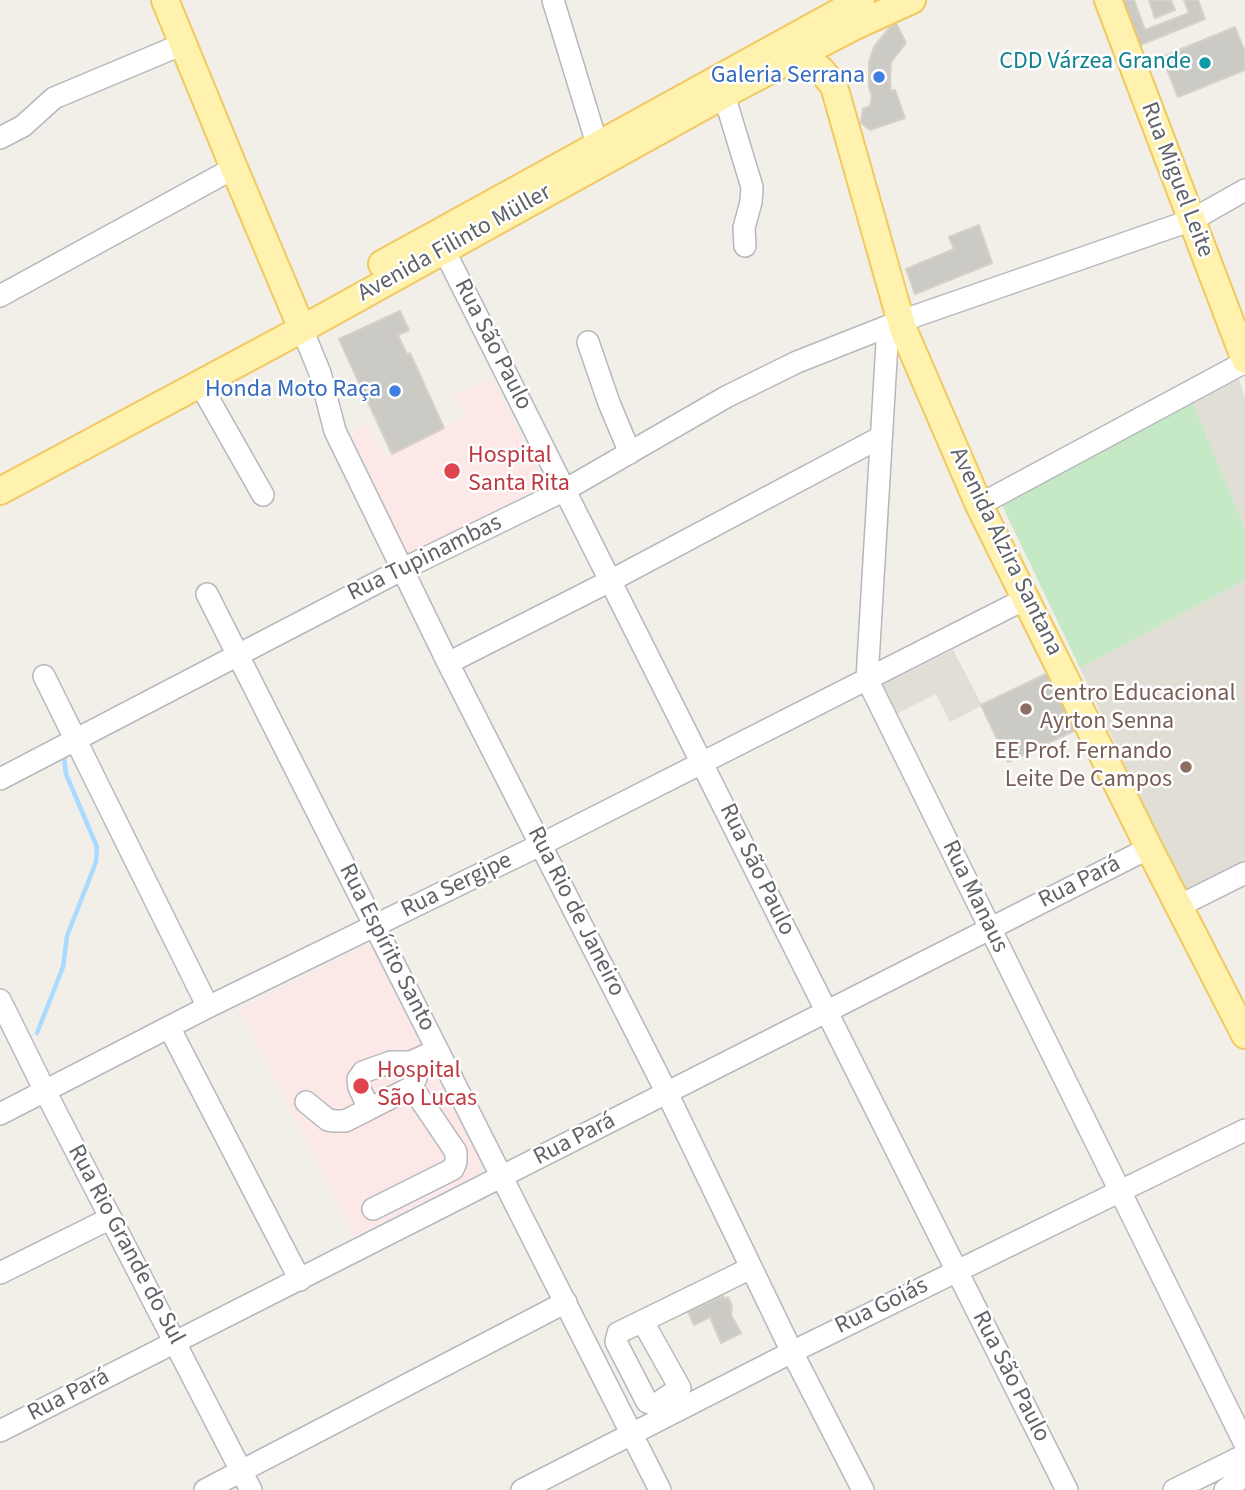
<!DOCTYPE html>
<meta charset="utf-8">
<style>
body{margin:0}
canvas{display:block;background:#f1efe8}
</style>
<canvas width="1245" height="1490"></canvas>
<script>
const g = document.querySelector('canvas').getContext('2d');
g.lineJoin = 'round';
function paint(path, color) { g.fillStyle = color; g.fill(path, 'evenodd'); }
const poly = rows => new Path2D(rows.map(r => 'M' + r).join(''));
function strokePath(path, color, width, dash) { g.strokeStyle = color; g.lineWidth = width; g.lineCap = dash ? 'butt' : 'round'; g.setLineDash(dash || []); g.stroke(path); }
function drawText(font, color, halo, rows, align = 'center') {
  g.font = font + ' "Source Sans 3",sans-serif'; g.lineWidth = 5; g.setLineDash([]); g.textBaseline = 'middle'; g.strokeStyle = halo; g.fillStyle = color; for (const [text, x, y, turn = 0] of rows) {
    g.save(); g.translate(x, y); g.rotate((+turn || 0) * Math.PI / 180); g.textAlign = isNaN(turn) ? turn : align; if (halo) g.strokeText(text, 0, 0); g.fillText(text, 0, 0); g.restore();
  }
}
const education = poly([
 [1238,375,1245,399,1245,529,1192,401],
 [1245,580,1245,865,1186,896,1080,668],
 [953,650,982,705,1078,729,1008,762,981,706,950,722,936,694,896,714,882,685]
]);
const medical = poly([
 [492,378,546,485,407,554,346,434,368,423,386,457,465,417,454,396],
 [363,946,372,947,483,1164,480,1175,354,1236,240,1009]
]);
const green = poly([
 [1192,401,1245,529,1245,580,1080,668,1001,503]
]);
const stream = poly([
 [37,1033,63,967,67,936,96,862,97,847,66,774,64,758,69,753]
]);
const building = poly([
 [1122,0,1134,0,1145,30,1189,13,1184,0,1198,0,1205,19,1140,45,1122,0],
 [1149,0,1171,0,1175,10,1155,18,1149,0],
 [895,21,906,43,891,62,890,80,891,91,895,90,905,118,870,130,861,123,863,109,870,106,872,97,869,87,869,62,874,47,895,21],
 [1235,27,1245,52,1245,70,1178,97,1162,57,1235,27],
 [979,225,992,263,915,294,906,269,954,249,949,237,979,225],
 [400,311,409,330,398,335,407,355,410,353,444,428,392,454,339,339,400,311],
 [1050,672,1078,729,1008,762,981,705,1050,672],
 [723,1296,725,1299,728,1297,732,1306,731,1315,741,1333,721,1343,710,1317,694,1325,688,1312,723,1296]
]);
const minor = poly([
 [553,0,597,144],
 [724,95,752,187,751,202,744,228,745,246],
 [0,138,23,126,54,98,183,44],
 [444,250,1067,1490],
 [0,296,234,168],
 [888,326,867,679,1245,1444],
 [302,329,320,373,335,431,448,663,667,1093,792,1352,863,1490],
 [588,342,609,403,630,453],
 [200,384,263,495],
 [979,505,1245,362],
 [207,594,660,1490],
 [448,663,610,581,881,437],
 [44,676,208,1007],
 [0,779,403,569,565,490,726,397,797,362,901,321,1192,220,1245,190],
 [1179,906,1245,873],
 [0,1000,45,1091,251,1490],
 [169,1027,300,1280],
 [411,1062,416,1078,412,1087,369,1109,359,1087,358,1079,363,1072,391,1062,411,1062,437,1050],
 [306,1102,328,1120,335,1121,345,1121,369,1109],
 [0,1114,208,1007,540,845,1027,598],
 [373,1209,453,1169,456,1162,456,1152,412,1087],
 [0,1273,111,1218],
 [643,1322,680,1388,655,1405,647,1402,616,1342,618,1333,751,1268],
 [0,1431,1149,848],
 [205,1490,566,1302],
 [522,1490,792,1352,1245,1130],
 [1174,1490,1245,1455],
 [1225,1490,1245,1475]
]);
const major = poly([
 [165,0,234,168,302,329],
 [1108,0,1245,360],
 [792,60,811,62,821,70,834,86,903,329,979,505,1149,848,1245,1035],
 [382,264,861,0],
 [0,491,302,329,742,85,855,26,912,0]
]);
const markers = [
 [1205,63,7,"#0f9aa8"],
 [879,77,7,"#3f7fe0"],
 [395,391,7,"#3f7fe0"],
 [452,471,9,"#e0444e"],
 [1026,709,7,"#8d6e63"],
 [1186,767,7,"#8d6e63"],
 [361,1086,9,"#e0444e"]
];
const cultureNames = [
 ["CDD Várzea Grande",1191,63]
];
const shopNames = [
 ["Galeria Serrana",865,77],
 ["Honda Moto Raça",381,391]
];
const streetNames = [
 ["Rua Miguel Leite",1176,180,69],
 ["Avenida Filinto Müller",455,244,-29],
 ["Rua São Paulo",492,345,63],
 ["Avenida Alzira Santana",1005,552,64],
 ["Rua Tupinambas",425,559,-26],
 ["Rua São Paulo",756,870,64],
 ["Rua Pará",1080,883,-27],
 ["Rua Sergipe",457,886,-26],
 ["Rua Manaus",974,897,64],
 ["Rua Rio de Janeiro",575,912,63],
 ["Rua Espírito Santo",386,948,63],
 ["Rua Pará",575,1140,-27],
 ["Rua Rio Grande do Sul",125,1245,62],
 ["Rua Goiás",882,1307,-26],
 ["Rua São Paulo",1010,1377,63],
 ["Rua Pará",69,1396,-27]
];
const healthNames = [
 ["Hospital",468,457],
 ["Santa Rita",468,485],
 ["Hospital",377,1072],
 ["São Lucas",377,1100]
];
const educationNames = [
 ["Centro Educacional",1040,695],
 ["Ayrton Senna",1040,723],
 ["EE Prof. Fernando",1172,753,"right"],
 ["Leite De Campos",1172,781,"right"]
];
paint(education, '#e1ded6');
paint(medical, '#fce8e6');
paint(green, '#c5e8c5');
strokePath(stream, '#aadaff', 4.5);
paint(building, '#cccac5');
strokePath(building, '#d6d1c6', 2);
strokePath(minor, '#b5b8bc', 24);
strokePath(major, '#f2c960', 30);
strokePath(minor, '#fff', 21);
strokePath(major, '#fff2af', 26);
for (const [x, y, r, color] of markers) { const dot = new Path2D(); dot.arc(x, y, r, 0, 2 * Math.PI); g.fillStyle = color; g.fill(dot); strokePath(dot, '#fff', 2.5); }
drawText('24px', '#0d838f', '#fff', cultureNames, 'right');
drawText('24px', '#366cbe', '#fff', shopNames, 'right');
drawText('24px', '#5f6368', '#fff', streetNames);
drawText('24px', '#be3a42', '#fff', healthNames, 'left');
drawText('24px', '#785e54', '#fff', educationNames, 'left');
</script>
